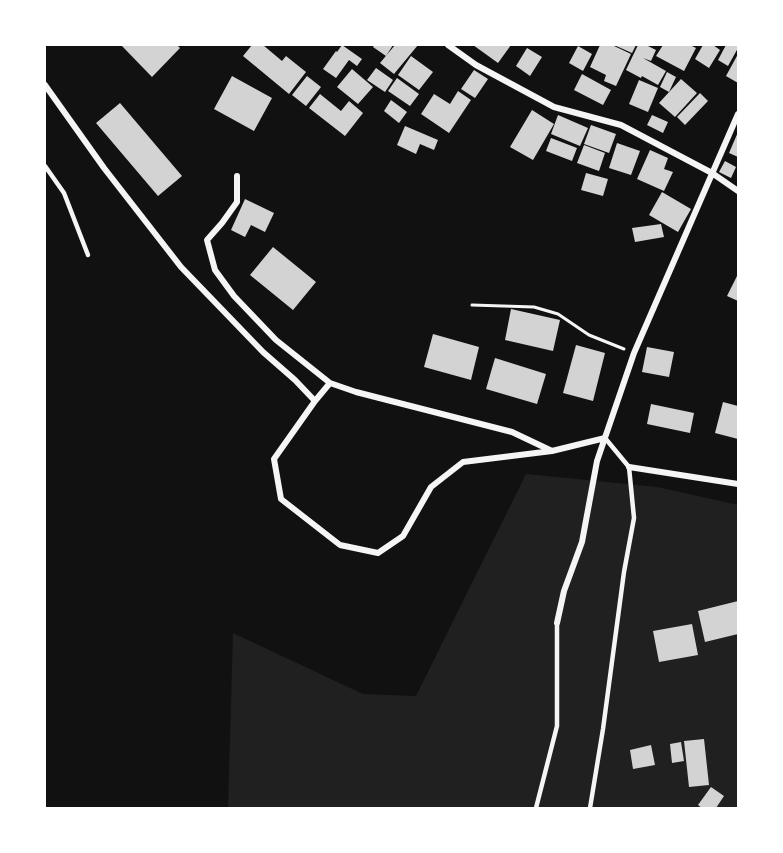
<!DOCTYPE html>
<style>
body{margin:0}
#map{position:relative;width:783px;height:853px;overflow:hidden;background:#111;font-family:Arial,sans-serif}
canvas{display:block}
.frame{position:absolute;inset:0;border:46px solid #fff;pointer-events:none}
</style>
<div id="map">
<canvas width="783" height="853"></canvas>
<div class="frame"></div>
</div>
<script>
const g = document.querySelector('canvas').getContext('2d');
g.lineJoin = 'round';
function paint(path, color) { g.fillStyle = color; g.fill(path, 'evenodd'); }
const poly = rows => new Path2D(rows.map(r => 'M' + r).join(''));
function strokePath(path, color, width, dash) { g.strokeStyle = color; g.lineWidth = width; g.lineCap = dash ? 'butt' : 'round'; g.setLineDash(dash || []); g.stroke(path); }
const green = poly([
 [526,474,657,487,738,505,738,808,228,808,233,633,363,694,416,696]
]);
const building = poly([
 [121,45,177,45,180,48,152,77],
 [252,45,263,45,282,61,286,56,306,72,289,94,243,56],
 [342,45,362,59,357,66,349,60,336,78,323,69,336,51,337,52],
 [374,45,393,45,386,56,373,47],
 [395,45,418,45,394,74,380,63],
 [473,45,511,45,498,63],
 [600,45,612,45,631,54,616,86,604,81,606,75,590,67],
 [614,45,636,45,632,53],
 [638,45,646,45,656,50,651,61,643,58,666,71,658,85,642,76,641,78,626,70],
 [663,45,690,45,696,48,684,71,656,56],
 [703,45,713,45,720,50,709,68,695,59],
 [726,45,738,45,738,48,728,66,718,60],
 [578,46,592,54,583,71,569,63],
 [527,48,542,57,530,76,516,66],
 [738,54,738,83,726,76],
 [411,56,433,72,419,90,398,75],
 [376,68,393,80,385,92,367,80],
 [352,69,373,87,358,104,337,87],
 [474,70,488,79,475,98,461,89],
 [667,72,676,77,669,92,660,87],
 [582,74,611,90,603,105,574,90],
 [232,76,272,98,254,131,214,109],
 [307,76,321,87,306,106,292,95],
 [397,78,419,94,410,106,388,91],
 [681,79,697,93,675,117,659,103],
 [639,80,658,88,648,112,629,104],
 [458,91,471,100,449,133,421,114,434,94,450,104],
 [700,93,708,101,685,125,677,117],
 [320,94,341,111,349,101,363,113,345,136,309,108],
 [391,100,407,112,399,123,384,111],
 [120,103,182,176,158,196,96,123],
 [532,110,554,124,533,160,510,147],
 [558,115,588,128,580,146,551,134],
 [652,115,668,122,663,133,647,125],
 [591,125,616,134,609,153,584,144],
 [405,126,438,140,434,150,420,144,416,154,397,145],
 [738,132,738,157,729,153],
 [551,138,577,148,572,161,546,151],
 [617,143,640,151,631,175,609,168],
 [584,145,605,153,599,171,577,163],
 [650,150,668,158,664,169,673,172,664,191,637,179],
 [725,161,736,167,731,178,719,172],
 [586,173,608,179,603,196,581,190],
 [662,192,691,209,678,232,649,215],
 [245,199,274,213,265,232,251,225,245,237,231,230],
 [661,224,664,237,635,242,632,228],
 [273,247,316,282,293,310,250,275],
 [738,274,738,301,727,296],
 [511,309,560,320,553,351,505,340],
 [433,334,479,347,471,380,424,367],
 [576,345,605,353,593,401,563,393],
 [647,347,674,352,669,377,642,372],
 [495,358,546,374,537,404,486,389],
 [723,402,738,406,738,439,715,433],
 [651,404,694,413,690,433,647,424],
 [738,601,738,634,705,642,698,611],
 [692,624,698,655,659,662,653,631],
 [704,739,709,785,689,787,684,741],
 [681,742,684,761,672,763,670,744],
 [651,745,655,765,633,769,630,750],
 [711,787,724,796,716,808,702,808,698,805]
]);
const path = poly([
 [472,305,534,307,558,314,589,335,624,349]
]);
const service = poly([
 [45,166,64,193,88,255],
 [536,808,557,726,557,623],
 [590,808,603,729,624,572,634,518,629,467,605,438]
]);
const minor = poly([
 [448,45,476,65,554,107,621,125,712,173,738,191],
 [45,85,104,168,181,267,263,352,295,380,315,401,274,459,281,499,340,545,378,553,403,536,431,487,463,462,552,451,605,438],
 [237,176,237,202,222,223,207,240,215,270,234,296,276,340,330,383,356,392,512,432,552,451],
 [315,401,330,383],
 [629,467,738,484],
 [557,623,564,591,582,542,597,461,634,353,738,114]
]);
paint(green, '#202020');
paint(building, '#d3d3d3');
strokePath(path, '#f5f5f5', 3);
strokePath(service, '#f5f5f5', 4.5);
strokePath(minor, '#f5f5f5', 6);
</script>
